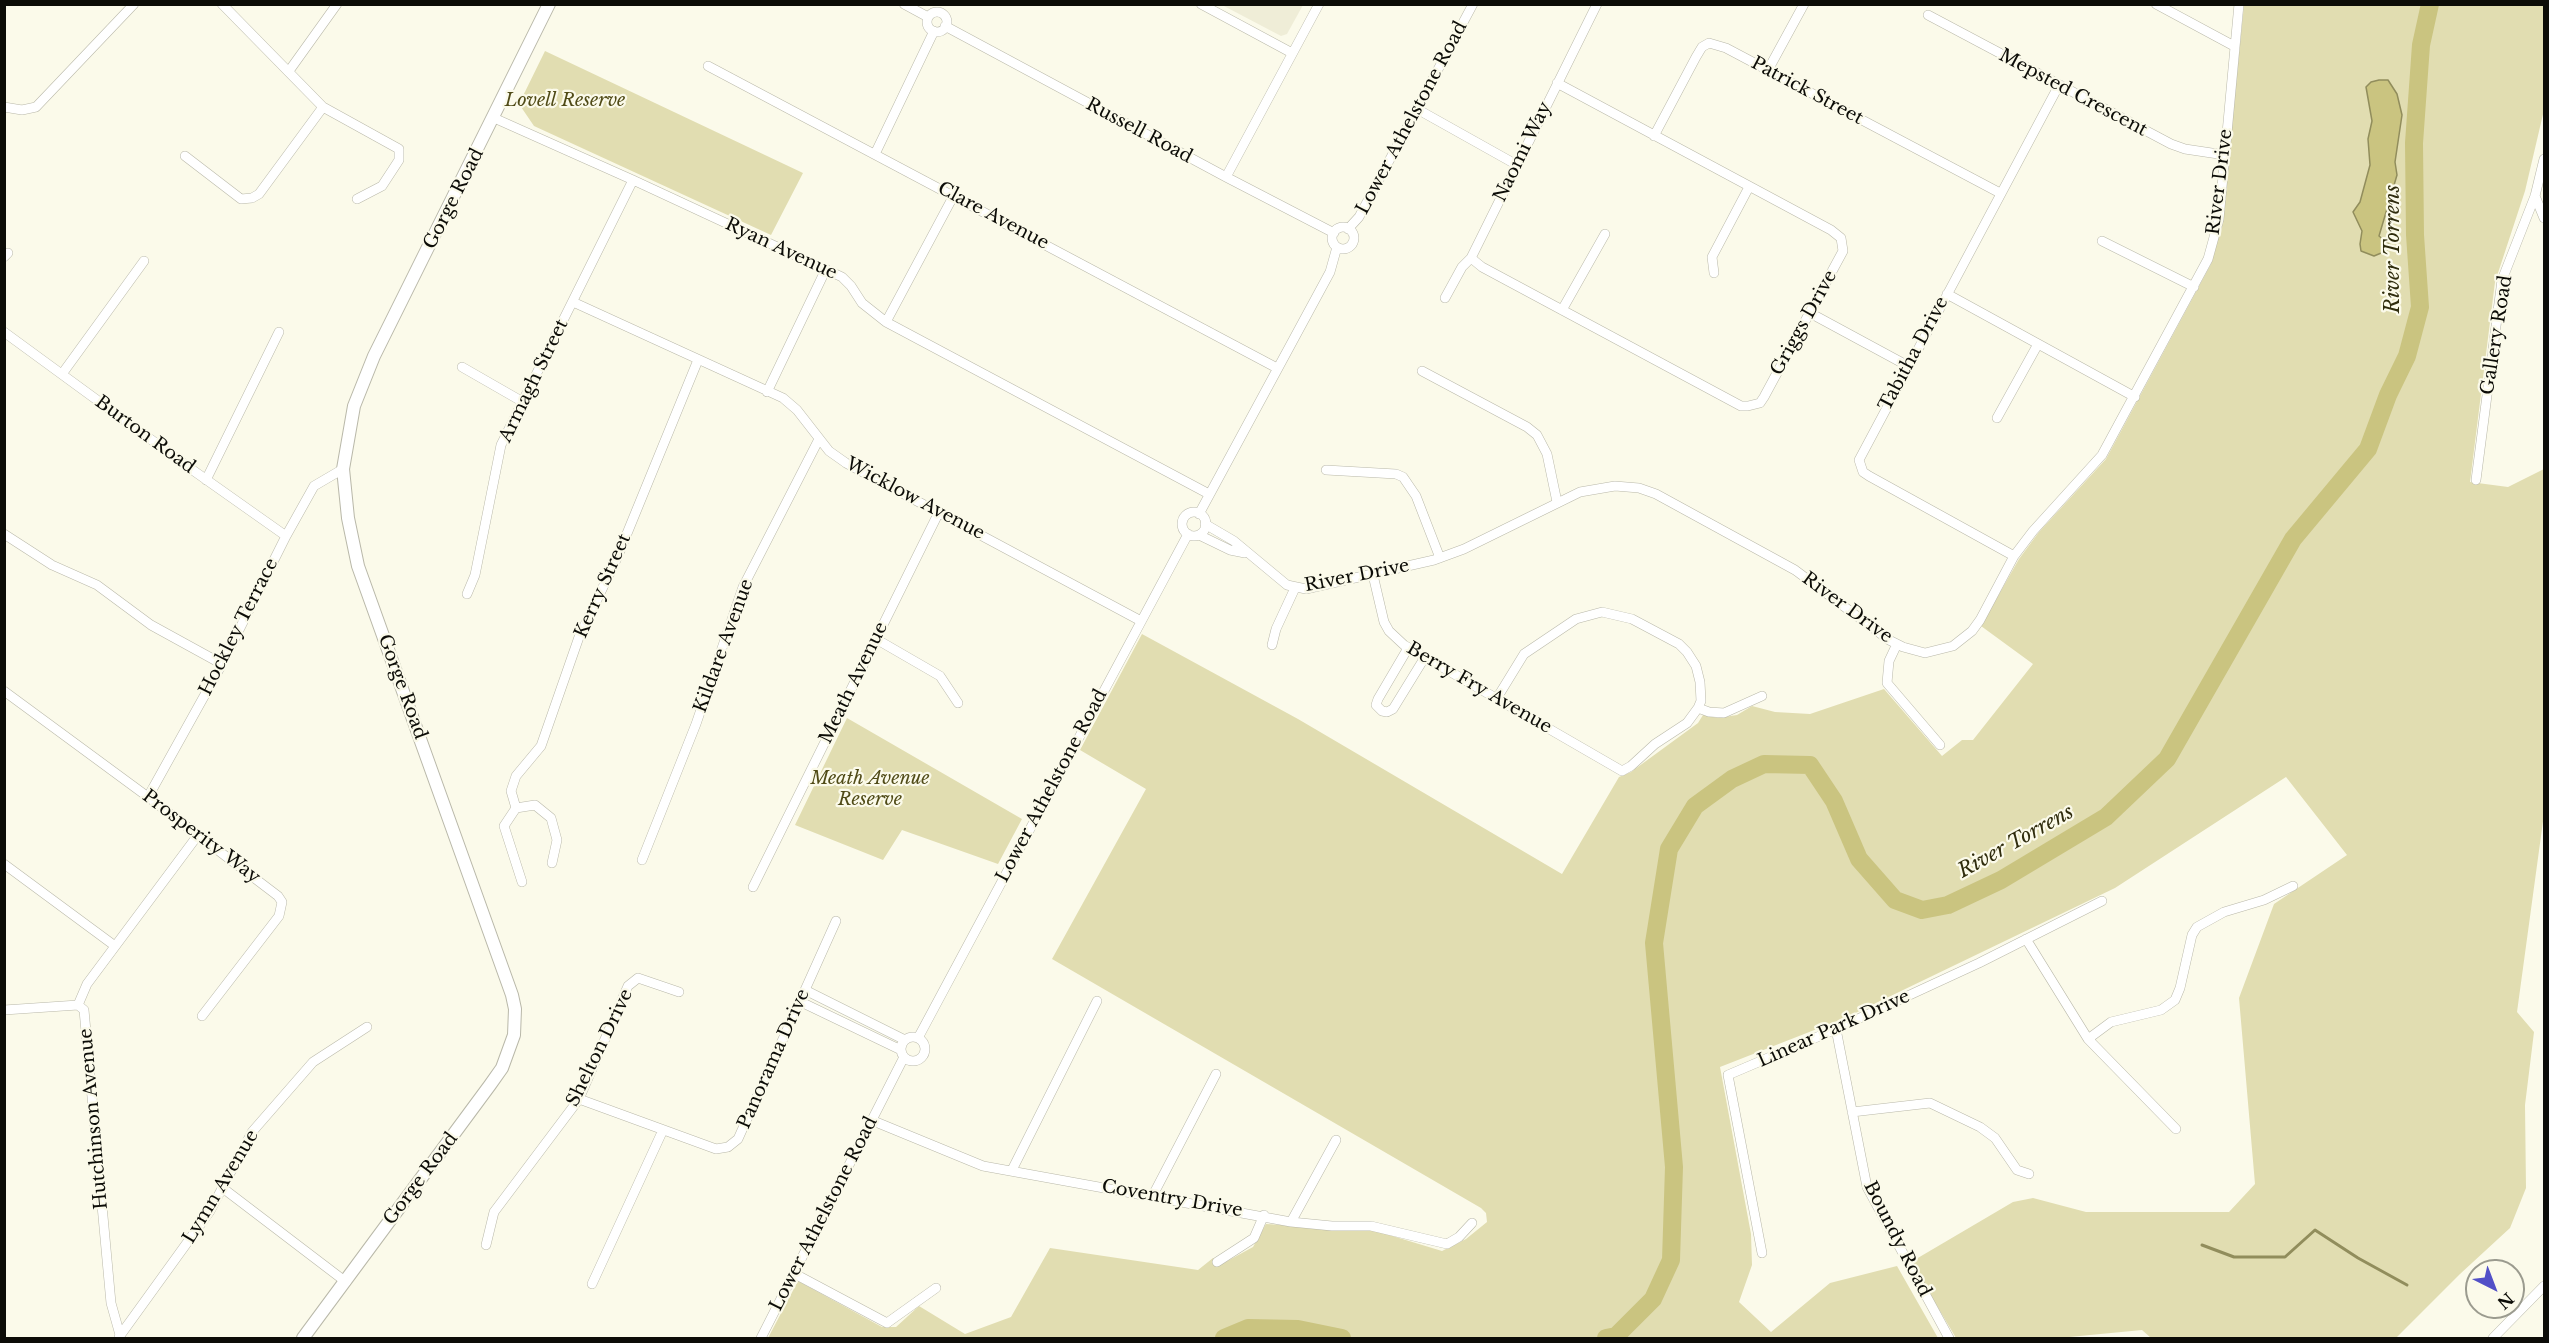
<!DOCTYPE html>
<style>
body{margin:0}
#map{position:relative;width:2549px;height:1343px;overflow:hidden;background:#fbfaea;font-family:"Libre Baskerville",serif}
canvas{display:block}
.frame{position:absolute;inset:0;border:6px solid #0c0c07;pointer-events:none}
.north{position:absolute;left:2465px;top:1259px;width:60px;height:60px;box-sizing:border-box;background:#fbfaea;border:2px solid #9b9b8f;border-radius:50%;rotate:138deg;font-size:16px;font-weight:700;line-height:24px;text-align:center;color:#0c0c07}
.north::after{content:'';display:block;margin:auto;width:21px;height:27px;background:#5250c7;clip-path:polygon(50% 0,100% 100%,50% 72%,0 100%)}
</style>
<div id="map">
<canvas width="2549" height="1343"></canvas>
<div class="frame"></div>
<div class="north">N</div>
</div>
<script>
const g = document.querySelector('canvas').getContext('2d');
g.lineJoin = 'round';
function paint(path, color) { g.fillStyle = color; g.fill(path, 'evenodd'); }
const poly = rows => new Path2D(rows.map(r => 'M' + r).join(''));
function strokePath(path, color, width, dash) { g.strokeStyle = color; g.lineWidth = width; g.lineCap = dash ? 'butt' : 'round'; g.setLineDash(dash || []); g.stroke(path); }
function drawText(font, color, halo, rows, align = 'center') {
  g.font = font + ' "Libre Baskerville",serif'; g.lineWidth = 4.5; g.setLineDash([]); g.textBaseline = 'middle'; g.strokeStyle = halo; g.fillStyle = color; for (const [text, x, y, turn = 0] of rows) {
    g.save(); g.translate(x, y); g.rotate((+turn || 0) * Math.PI / 180); g.textAlign = isNaN(turn) ? turn : align; if (halo) g.strokeText(text, 0, 0); g.fillText(text, 0, 0); g.restore();
  }
}
const built = poly([
 [1222,5,1303,5,1287,34,1281,36]
]);
const green = poly([
 [2244,5,2544,5,2544,110,2525,191,2495,282,2470,482,2508,487,2544,469,2544,814,2517,1012,2534,1032,2525,1105,2526,1188,2510,1228,2460,1274,2396,1338,2151,1338,2142,1330,2059,1338,1956,1338,1911,1262,2013,1202,2033,1198,2086,1212,2229,1212,2255,1184,2239,998,2274,904,2347,855,2286,777,2115,888,1845,1018,1720,1067,1751,1234,1752,1265,1739,1302,1771,1332,1830,1283,1897,1266,1938,1338,768,1338,798,1281,882,1327,896,1327,919,1306,965,1334,1011,1317,1050,1248,1198,1270,1213,1258,1220,1265,1253,1247,1266,1224,1376,1231,1442,1251,1466,1239,1487,1222,1486,1213,1481,1208,1052,959,1146,789,1080,750,1142,634,1298,719,1562,874,1619,777,1631,772,1698,723,1703,715,1718,718,1737,715,1752,706,1775,712,1810,714,1884,689,1942,756,1962,740,1973,740,2033,664,1981,626,2019,559,2039,532,2106,459,2211,264,2223,211],
 [545,51,803,173,771,235,534,126,519,104],
 [847,718,1022,819,998,864,902,830,883,860,795,825]
]);
const water = poly([
 [2379,80,2388,80,2397,94,2402,115,2395,162,2397,175,2379,236,2390,245,2386,251,2374,256,2361,251,2360,244,2362,231,2353,212,2360,202,2370,165,2368,139,2372,121,2366,87,2371,82,2379,80]
]);
const stream = poly([
 [2202,1245,2234,1257,2285,1257,2315,1230,2358,1258,2407,1285]
]);
const river = poly([
 [1224,1338,1248,1328,1298,1329,1342,1338],
 [1606,1338,1616,1336,1653,1299,1671,1260,1674,1167,1654,943,1669,849,1695,806,1732,779,1764,764,1810,765,1834,801,1859,859,1895,900,1922,910,1948,905,2001,880,2106,817,2167,759,2293,539,2368,449,2388,395,2407,356,2420,307,2415,235,2414,143,2421,45,2430,4]
]);
const minor = poly([
 [904,4,928,17],
 [1201,4,1292,53],
 [2156,4,2234,46],
 '927 22a10 10 0 1 1 20 0a10 10 0 1 1-20 0Z',
 [1928,15,2171,144,2185,149,2225,155],
 [945,26,1226,177,1334,233],
 [708,66,1277,368],
 [1768,70,1804,4],
 [289,71,337,4],
 [4,107,22,110,36,107,134,4],
 [323,107,399,149,399,160,382,186,357,199],
 [1417,109,1517,165],
 [494,118,633,180,842,277,851,286,862,303,886,322,1209,494],
 [1654,136,1696,57,1702,47,1709,43,1726,48,2000,193],
 [875,154,934,31],
 [185,156,241,199,252,198,259,194,323,107,222,4],
 [1226,177,1319,4],
 [2535,196,2544,218],
 '1332 238a11 11 0 1 1 22 0a11 11 0 1 1-22 0Z',
 [1348,229,1359,217,1473,4],
 [2102,241,2194,287],
 [4,257,8,253],
 [1471,258,1482,267,1741,406,1748,406,1760,403,1764,397,1843,251,1841,238,1831,230,1557,83],
 [1714,273,1712,257,1749,187],
 [1947,294,2135,397],
 [1445,298,1462,267,1471,258,1597,4],
 [573,302,783,398,797,410,829,451,846,463,1141,621],
 [1562,310,1605,234],
 [1810,313,1908,366],
 [886,322,954,195],
 [4,332,194,471,286,536],
 [462,367,523,402],
 [1422,371,1527,427,1537,435,1547,454,1557,502],
 [62,374,144,261],
 [767,392,826,269],
 [1997,418,2038,344],
 [1326,470,1396,474,1403,477,1416,496,1440,558],
 [206,480,279,332],
 [2476,480,2502,280,2535,196,2544,159],
 '1182 524a12 12 0 1 1 24 0a12 12 0 1 1-24 0Z',
 [1199,514,1330,272,1337,247],
 [1205,524,1234,541,1287,585,1306,589,1434,560,1464,549,1580,492,1615,486,1639,488,1656,494,1795,570,1889,640,1903,647,1925,653,1953,646,1972,631,1980,620,2014,556,2033,531,2102,455,2208,259,2219,219,2239,4],
 [4,534,52,565,97,585,151,625,222,664],
 [1199,535,1230,550,1245,553],
 [2014,556,1869,476,1863,472,1859,460,2059,85],
 [1373,575,1384,622,1389,631,1404,645,1622,771,1631,766,1655,744,1687,723,1698,708,1709,712,1724,713,1762,696],
 [467,594,475,575,501,445,633,180],
 [876,639,940,676,958,703],
 [1897,644,1889,661,1887,683,1940,745],
 [1272,645,1276,629,1295,588],
 [1408,648,1378,699,1376,705,1382,711,1387,712,1393,709,1425,657],
 [4,691,148,797,278,896,282,902,279,916,202,1016],
 [1497,698,1524,654,1576,619,1602,612,1632,619,1679,644,1687,652,1696,666,1700,682,1701,701,1698,708],
 [148,797,222,664,286,536,314,486,343,469],
 [516,808,504,826,522,882],
 [642,860,696,724,743,587,819,439],
 [552,863,557,840,551,818,535,805,516,808,511,791,516,776,541,746,579,637,617,558,698,360],
 [4,864,115,946],
 [753,887,939,512],
 [2026,939,2088,1039,2176,1129],
 [805,990,905,1040],
 [801,1002,901,1050],
 [4,1010,78,1005],
 [1836,1029,1867,1187,1949,1338],
 '901 1049a12 12 0 1 1 24 0a12 12 0 1 1-24 0Z',
 [918,1038,1188,534],
 [2088,1039,2111,1022,2161,1010,2175,1000,2180,988,2192,935,2197,927,2224,912,2264,900,2293,886],
 [579,1099,716,1149,728,1147,738,1139,836,921],
 [1852,1112,1930,1103,1980,1127,1995,1138,2017,1170,2029,1174],
 [871,1120,983,1166,1291,1222,1332,1226,1371,1226,1447,1244,1459,1237,1472,1223],
 [1012,1170,1097,1001],
 [224,1189,346,1282],
 [1152,1197,1216,1074],
 [1291,1222,1336,1140],
 [486,1245,494,1212,579,1099,628,986,638,978,679,992],
 [1762,1253,1728,1075,1836,1029,1979,963,2102,901],
 [1217,1262,1254,1238,1264,1215],
 [795,1274,887,1323,936,1288],
 [592,1284,663,1130],
 [120,1335,111,1303,84,1010,78,1005,87,984,198,835],
 [119,1337,210,1211,252,1132,313,1062,367,1027],
 [761,1338,904,1057],
 [2493,1338,2544,1286]
]);
const major = poly([
 [303,1338,490,1085,502,1068,514,1035,515,1009,512,995,358,566,348,518,343,469,354,406,374,356,549,4]
]);
const streetNames = [
 ["Patrick Street",1807,91,28],
 ["Mepsted Crescent",2073,93,28],
 ["Lower Athelstone Road",1412,118,-62],
 ["Russell Road",1139,131,28],
 ["Naomi Way",1523,152,-64],
 ["River Drive",2220,182,-83],
 ["Gorge Road",454,199,-63],
 ["Clare Avenue",993,216,28],
 ["Ryan Avenue",781,249,25],
 ["Griggs Drive",1804,323,-61],
 ["Gallery Road",2497,335,-81],
 ["Tabitha Drive",1914,354,-62],
 ["Armagh Street",534,381,-64],
 ["Burton Road",145,435,36],
 ["Wicklow Avenue",915,499,28],
 ["River Drive",1357,576,-11],
 ["Kerry Street",603,586,-66],
 ["River Drive",1847,608,36],
 ["Hockley Terrace",239,627,-63],
 ["Kildare Avenue",724,646,-70],
 ["Meath Avenue",854,683,-64],
 ["Gorge Road",402,687,70],
 ["Berry Fry Avenue",1479,688,30],
 ["Lower Athelstone Road",1052,786,-62],
 ["Prosperity Way",201,837,37],
 ["Linear Park Drive",1834,1029,-24],
 ["Shelton Drive",600,1048,-64],
 ["Panorama Drive",774,1059,-66],
 ["Hutchinson Avenue",94,1119,-95],
 ["Gorge Road",421,1179,-53],
 ["Lymn Avenue",221,1187,-59],
 ["Coventry Drive",1172,1199,10],
 ["Lower Athelstone Road",824,1214,-63],
 ["Boundy Road",1897,1239,63]
];
const parkNames = [
 ["Lovell Reserve",565,101],
 ["Meath Avenue",870,779],
 ["Reserve",870,800]
];
const waterNames = [
 ["River Torrens",2393,249,-90],
 ["River Torrens",2016,842,-29]
];
paint(built, '#efedd7');
paint(green, '#e1ddb1');
paint(water, '#cac480');
strokePath(water, '#918d5c', 1.5);
strokePath(stream, '#918d5c', 3);
strokePath(river, '#cac480', 18);
strokePath(minor, '#b9b8a9', 10);
strokePath(major, '#b9b8a9', 14);
strokePath(minor, '#fff', 9);
strokePath(major, '#fff', 12);
drawText('18px', '#0c0c07', '#fbfaea', streetNames);
drawText('italic 18px', '#504b17', '#fbfaea', parkNames);
drawText('italic 20px', '#2f2c0d', '#fbfaea', waterNames);
</script>
